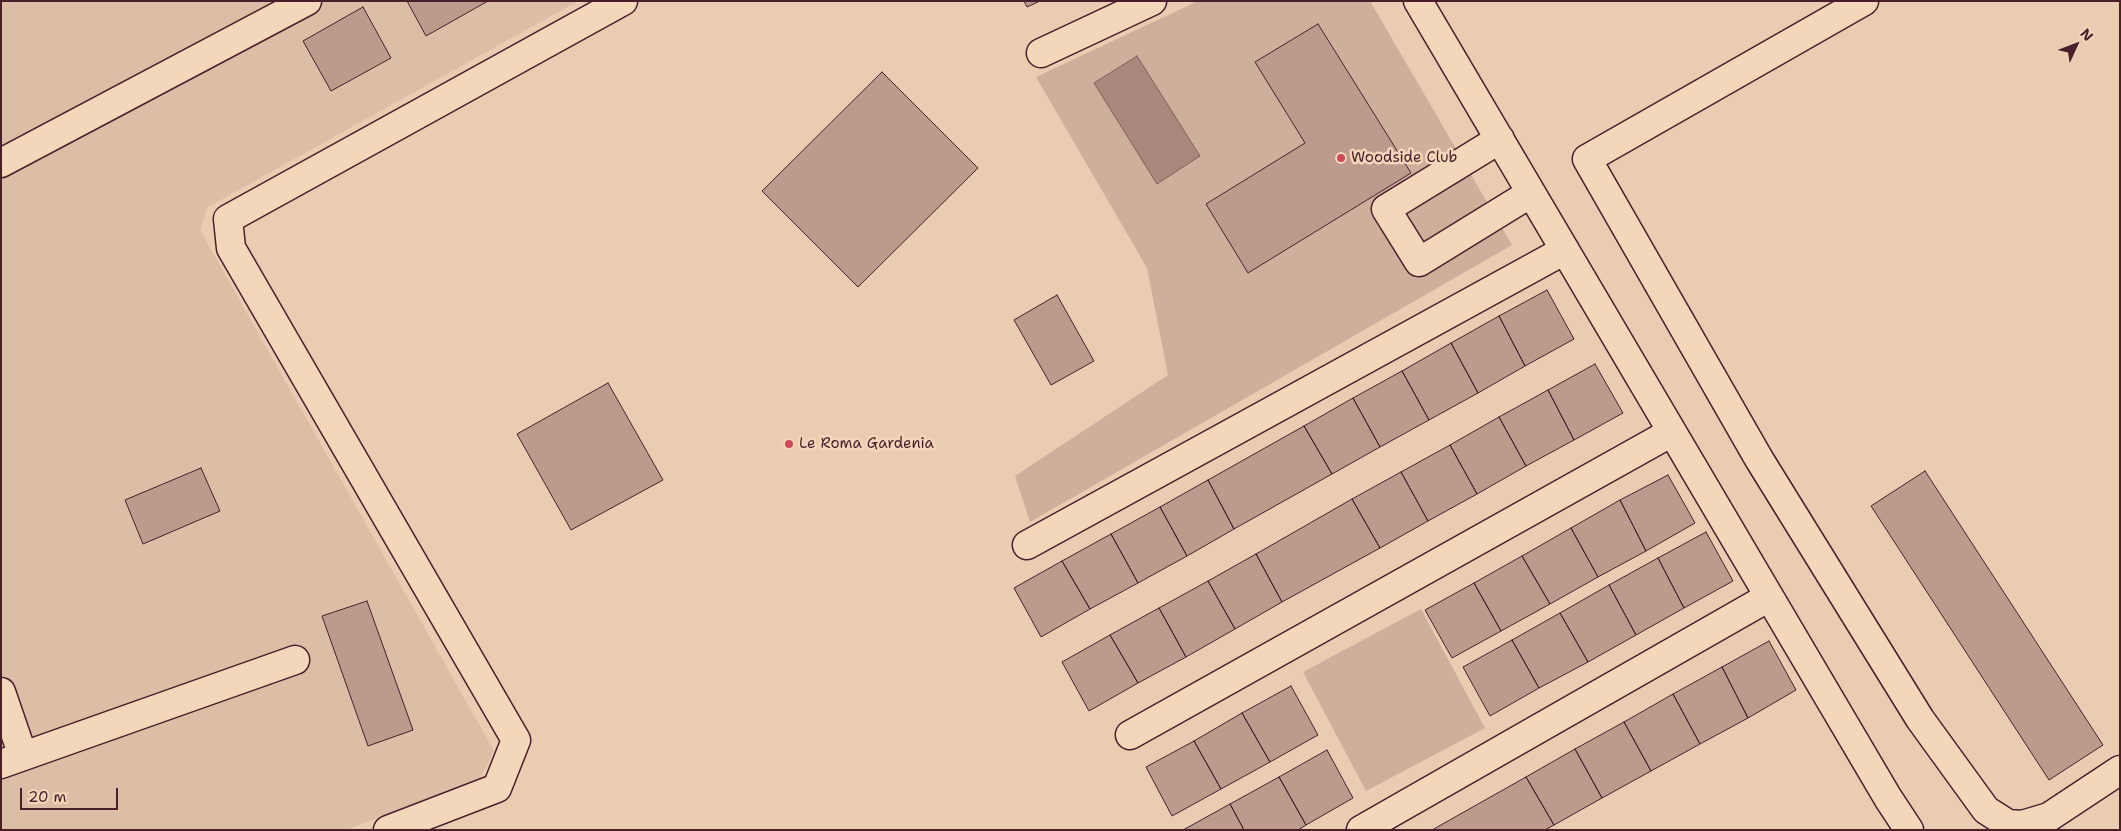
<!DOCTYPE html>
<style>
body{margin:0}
#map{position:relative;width:2121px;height:831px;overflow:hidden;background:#e9ccb1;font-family:"Shantell Sans",sans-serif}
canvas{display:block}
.frame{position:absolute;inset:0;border:2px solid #4a1f2b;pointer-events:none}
.north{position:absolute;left:2051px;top:20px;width:50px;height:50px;-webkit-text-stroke:4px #f3d7ba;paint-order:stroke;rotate:47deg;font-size:14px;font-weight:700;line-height:20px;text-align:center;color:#4a1f2b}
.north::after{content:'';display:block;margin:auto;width:18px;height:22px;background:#4a1f2b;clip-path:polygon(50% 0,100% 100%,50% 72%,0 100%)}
.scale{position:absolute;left:20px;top:788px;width:98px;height:22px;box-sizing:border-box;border:2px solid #4a1f2b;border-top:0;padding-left:6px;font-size:15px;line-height:18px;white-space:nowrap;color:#4a1f2b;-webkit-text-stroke:4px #f3d7ba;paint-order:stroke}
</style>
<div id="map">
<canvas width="2121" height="831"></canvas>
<div class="frame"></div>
<div class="north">N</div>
<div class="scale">20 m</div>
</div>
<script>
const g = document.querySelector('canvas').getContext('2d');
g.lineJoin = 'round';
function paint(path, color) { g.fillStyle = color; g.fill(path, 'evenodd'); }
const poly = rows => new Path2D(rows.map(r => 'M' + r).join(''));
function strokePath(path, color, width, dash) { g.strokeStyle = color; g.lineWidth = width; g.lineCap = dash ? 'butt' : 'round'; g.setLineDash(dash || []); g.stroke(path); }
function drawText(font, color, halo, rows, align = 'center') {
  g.font = font + ' "Shantell Sans",sans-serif'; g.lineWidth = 5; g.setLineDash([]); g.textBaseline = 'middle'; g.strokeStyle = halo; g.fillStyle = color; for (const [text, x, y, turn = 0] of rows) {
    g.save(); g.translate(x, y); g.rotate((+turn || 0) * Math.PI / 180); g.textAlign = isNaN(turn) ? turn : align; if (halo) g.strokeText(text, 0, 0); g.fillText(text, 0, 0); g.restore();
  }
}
const built = poly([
 [1,1,578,1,208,207,200,230,494,751,480,778,346,830,1,830]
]);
const green = poly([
 [1198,1,1370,1,1512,245,1030,522,1015,476,1168,375,1147,268,1036,77],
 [1318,24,1411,173,1248,273,1206,204,1305,143,1256,62],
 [1421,609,1485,728,1366,791,1303,672]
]);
const water = poly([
 [1137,56,1200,156,1157,184,1094,83,1137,56]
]);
const building = poly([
 [407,1,488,1,426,36,407,1],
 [1024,1,1040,1,1027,7,1024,1],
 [363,7,391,58,331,91,303,41,363,7],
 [1318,24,1411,173,1248,273,1206,204,1305,143,1255,62,1318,24],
 [882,72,978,168,858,287,762,191,882,72],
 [1547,290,1574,339,1525,366,1499,316,1547,290],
 [1057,295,1094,361,1051,385,1014,320,1057,295],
 [1499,316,1525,366,1478,393,1451,343,1499,316],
 [1451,343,1478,393,1429,420,1402,371,1451,343],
 [1595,364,1623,413,1574,440,1548,390,1595,364],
 [1402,371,1429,420,1380,447,1353,398,1402,371],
 [608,383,663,480,571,530,517,434,608,383],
 [1548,390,1574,440,1526,466,1499,417,1548,390],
 [1353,398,1380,447,1332,474,1304,426,1353,398],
 [1499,417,1526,466,1477,494,1450,445,1499,417],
 [1304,426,1332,474,1234,529,1208,480,1304,426],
 [1450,445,1477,494,1428,521,1401,472,1450,445],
 [201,468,220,511,143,544,125,500,201,468],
 [1925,471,2103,745,2049,780,1871,506,1925,471],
 [1401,472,1428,521,1380,548,1352,499,1401,472],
 [1668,475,1695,523,1646,551,1620,500,1668,475],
 [1208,480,1234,529,1187,556,1160,507,1208,480],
 [1352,499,1380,548,1282,602,1256,554,1352,499],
 [1620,500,1646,551,1598,577,1571,528,1620,500],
 [1160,507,1187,556,1138,583,1111,534,1160,507],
 [1571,528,1598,577,1550,604,1522,556,1571,528],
 [1706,532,1733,581,1684,608,1658,558,1706,532],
 [1111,534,1138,583,1090,609,1062,561,1111,534],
 [1256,554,1282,602,1235,629,1208,581,1256,554],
 [1522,556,1550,604,1501,631,1474,583,1522,556],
 [1658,558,1684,608,1636,635,1609,585,1658,558],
 [1062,561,1090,609,1041,637,1014,588,1062,561],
 [1208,581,1235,629,1186,657,1159,608,1208,581],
 [1474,583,1501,631,1452,658,1425,610,1474,583],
 [1609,585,1636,635,1588,662,1560,613,1609,585],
 [367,601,413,730,368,746,322,616,367,601],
 [1159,608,1186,657,1138,683,1110,635,1159,608],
 [1560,613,1588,662,1539,688,1512,640,1560,613],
 [1110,635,1138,683,1089,711,1062,662,1110,635],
 [1512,640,1539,688,1490,716,1463,667,1512,640],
 [1769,641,1796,690,1748,718,1722,667,1769,641],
 [1722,667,1748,718,1700,744,1673,694,1722,667],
 [1291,686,1318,735,1270,762,1242,713,1291,686],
 [1673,694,1700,744,1651,771,1624,722,1673,694],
 [1242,713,1270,762,1221,789,1194,741,1242,713],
 [1624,722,1651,771,1602,798,1575,749,1624,722],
 [1194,741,1221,789,1172,816,1146,767,1194,741],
 [1575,749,1602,798,1554,825,1526,777,1575,749],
 [1327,750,1353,798,1306,825,1279,777,1327,750],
 [1279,777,1306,825,1298,830,1244,830,1230,804,1279,777],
 [1526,777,1554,825,1545,830,1432,830,1526,777],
 [1230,804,1244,830,1183,830,1230,804]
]);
const minor = poly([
 [1418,1,1888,798,1909,830],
 [1864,1,1587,159,1759,459,1920,719,1986,810,2008,824,2022,825,2049,817,2120,770],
 [1041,53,1152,1],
 [1500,139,1386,209,1419,262,1531,193],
 [1,163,307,1],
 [1027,545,1565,250],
 [1,692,23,756],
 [1130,735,1672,432],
 [1,764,295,660],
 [388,830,497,788,516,740,231,248,228,219,623,1],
 [1361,830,1769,597]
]);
const markers = [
 [1341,158,5,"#d1495b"],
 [789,444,5,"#d1495b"]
];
const poiNames = [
 ["Woodside Club",1351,158],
 ["Le Roma Gardenia",799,444]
];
paint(built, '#dcbda6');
paint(green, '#ceaf9b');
paint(water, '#aa887c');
strokePath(water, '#845e5c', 1);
paint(building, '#bc9b8c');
strokePath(building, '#4a1f2b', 1);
strokePath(minor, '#4a1f2b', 31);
strokePath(minor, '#f3d7ba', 28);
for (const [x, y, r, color] of markers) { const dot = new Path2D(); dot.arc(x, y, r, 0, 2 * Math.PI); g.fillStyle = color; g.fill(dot); strokePath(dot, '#f3d7ba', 2); }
drawText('15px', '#4a1f2b', '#f3d7ba', poiNames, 'left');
</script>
